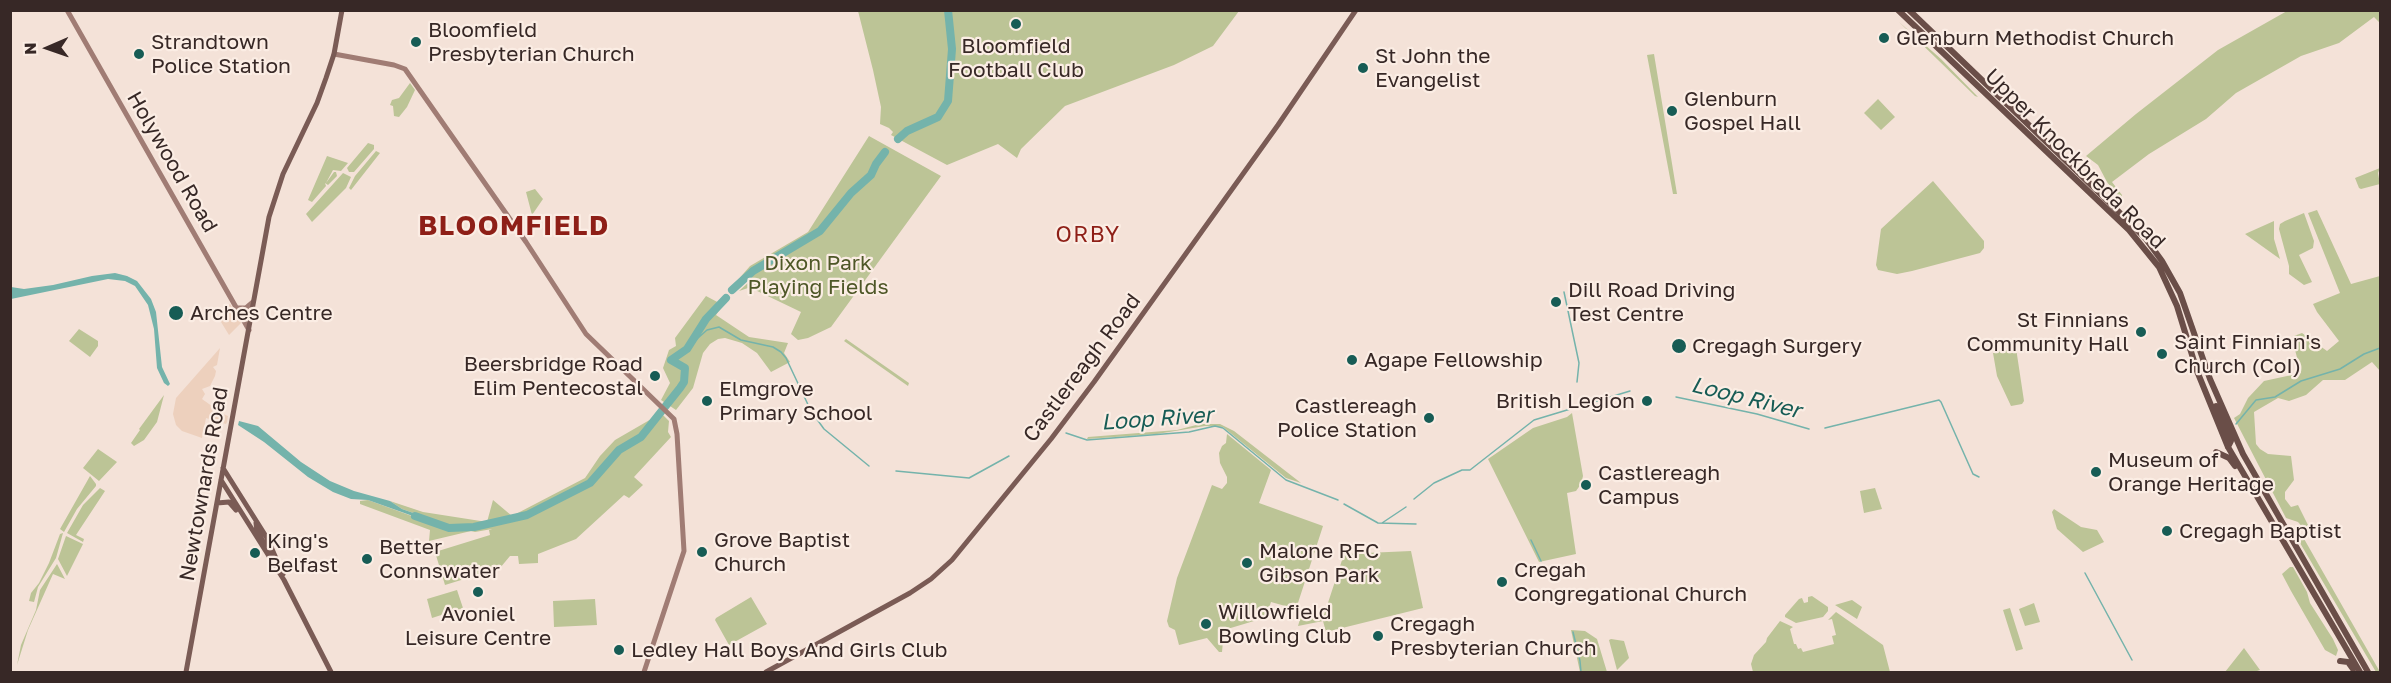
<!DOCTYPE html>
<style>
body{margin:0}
#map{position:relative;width:2391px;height:683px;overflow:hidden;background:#f4e2d8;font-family:"Golos Text",sans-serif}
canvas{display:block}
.frame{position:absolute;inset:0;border:12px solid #372826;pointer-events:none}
.north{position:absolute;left:18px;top:18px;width:60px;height:60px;-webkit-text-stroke:4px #fbede4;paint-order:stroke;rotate:268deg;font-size:16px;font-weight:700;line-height:24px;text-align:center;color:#372826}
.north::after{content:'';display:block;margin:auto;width:21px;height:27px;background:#372826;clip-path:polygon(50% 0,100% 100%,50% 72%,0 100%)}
</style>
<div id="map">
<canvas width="2391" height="683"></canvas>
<div class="frame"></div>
<div class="north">N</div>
</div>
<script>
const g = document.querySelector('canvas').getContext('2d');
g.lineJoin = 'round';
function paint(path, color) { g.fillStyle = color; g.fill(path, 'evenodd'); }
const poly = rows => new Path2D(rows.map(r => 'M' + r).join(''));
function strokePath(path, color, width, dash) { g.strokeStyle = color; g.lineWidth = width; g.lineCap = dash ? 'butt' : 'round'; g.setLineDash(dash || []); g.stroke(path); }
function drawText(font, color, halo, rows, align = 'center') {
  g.font = font + ' "Golos Text",sans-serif'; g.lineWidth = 4.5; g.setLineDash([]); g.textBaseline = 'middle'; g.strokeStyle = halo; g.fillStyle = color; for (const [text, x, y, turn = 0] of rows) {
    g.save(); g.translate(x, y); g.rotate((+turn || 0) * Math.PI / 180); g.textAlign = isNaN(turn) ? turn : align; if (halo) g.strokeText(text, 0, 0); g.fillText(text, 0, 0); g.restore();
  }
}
const green = poly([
 [858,11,858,10,1239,11,1213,46,1174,65,1065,106,1021,149,1017,158,998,144,947,165,891,135,893,132,889,128,880,124,881,107,873,70],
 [2287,11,2380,11,2380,23,2374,17,2339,43,2301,56,2236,93,2206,119,2149,154,2112,182,2122,195,2122,202,2107,182,2098,165,2086,156,2136,114,2218,50],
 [1899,22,1941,59,1978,97,1975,96],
 [1654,54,1677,194,1673,194,1647,55],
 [410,83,415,90,407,107,399,117,394,116,393,106,390,105,392,100,399,98],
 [1878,99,1895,117,1881,130,1864,113],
 [869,136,941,176,831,327,808,338,798,340,791,334,801,312,753,289,748,288,739,291,749,282,747,279,735,292,730,289,750,266,808,232],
 [368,143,374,145,374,149,354,172,349,172,347,168],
 [376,151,380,153,351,190,349,188,355,176],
 [327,156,348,163,341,171,333,170,326,183,334,172,336,172,337,176,328,185,325,183,326,186,312,202,308,200],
 [2380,168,2378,173,2380,184,2361,189,2359,188,2355,178],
 [343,173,351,177,346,188,312,222,306,214],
 [1933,181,1984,241,1984,248,1980,253,1912,271,1897,274,1878,270,1876,265,1881,229],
 [535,189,543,199,532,215,526,192],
 [2317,210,2351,284,2380,276,2380,371,2372,362,2345,380,2323,380,2306,395,2289,401,2278,398,2254,412,2256,444,2260,449,2268,454,2291,456,2294,480,2285,492,2285,499,2291,507,2298,505,2313,535,2312,538,2298,522,2286,518,2234,418,2240,414,2248,398,2264,381,2301,373,2294,346,2294,336,2302,333,2327,351,2339,341,2317,312,2313,304,2340,293,2308,213],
 [2304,213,2314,241,2313,248,2299,255,2312,282,2304,285,2289,274,2289,266,2279,229,2280,224,2285,221],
 [2274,221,2274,239,2280,259,2245,234],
 [706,296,723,305,716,315,749,337,788,343,784,353,790,362,771,372,757,353,742,343,725,338,718,339,710,344,703,353,693,388,676,410,661,400,670,383,663,368,669,350,676,346,675,338],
 [79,329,98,341,98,346,90,357,69,341],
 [846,339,909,383,908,386,844,341],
 [2016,348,2024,401,2022,404,2011,406,1997,376,1993,353],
 [164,395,157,422,144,440,134,446,131,443,140,430,139,429],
 [658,410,669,421,668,432,671,437,634,477,643,485,629,498,624,495,576,539,538,554,538,563,519,564,518,556,510,556,500,568,445,585,435,552,490,535,489,530,492,529,475,532,471,531,429,541,430,530,360,504,360,501,368,500,420,519,422,516,402,509,390,501,423,512,487,522,493,500,512,516,585,478,600,456,615,440,653,418],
 [1572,413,1583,476,1581,484,1576,491,1567,493,1576,554,1539,562,1488,459,1533,428,1567,417],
 [1200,424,1220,424,1234,431,1301,483,1286,478,1223,427,1205,426,1157,434,1087,439,1088,437,1177,430],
 [1227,434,1271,470,1259,503,1323,526,1296,609,1271,602,1266,617,1256,620,1234,614,1254,621,1224,630,1222,652,1219,652,1207,638,1179,645,1175,630,1169,627,1167,621,1177,578,1212,485,1222,489,1227,483,1227,477,1220,463,1219,453,1222,446,1226,443],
 [98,449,117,462,99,481,83,468],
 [90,476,96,484,96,486,77,509,64,532,60,529],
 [100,488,105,491,76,535,84,539,83,542,67,533,83,505],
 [1875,488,1882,509,1864,513,1860,491],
 [2054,509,2081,527,2097,530,2104,542,2083,552,2057,529,2052,512],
 [2290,526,2299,530,2380,672,2376,672],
 [63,533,56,558,38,587,34,602,29,601,31,593,39,583,49,563,60,534],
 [66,536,83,544,67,576,58,559],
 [1411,551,1423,608,1326,632,1323,621,1298,626,1303,609,1324,615,1344,554],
 [57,564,65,579,53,574,28,630,17,665,21,645,36,610,40,590],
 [2290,567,2293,567,2307,592,2310,603,2333,639,2338,650,2336,656,2325,650,2291,591,2282,574],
 [457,590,463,608,432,618,427,599],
 [1812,596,1828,607,1828,611,1823,617,1796,623,1785,617,1785,615,1799,599,1802,598,1804,603,1808,602,1808,597],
 [751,597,767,624,729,645,715,620,716,618],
 [595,599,597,625,554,627,553,601],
 [1852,600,1862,607,1857,619,1835,605],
 [2034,603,2040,622,2025,626,2019,609],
 [2010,608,2023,649,2016,651,2003,610],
 [1836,612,1883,645,1890,672,1753,672,1751,664,1754,655,1766,642,1767,638,1780,621,1793,627,1790,629,1794,644,1796,644,1798,649,1801,648,1803,652,1834,644,1832,636,1836,635,1832,619,1828,620],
 [1571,630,1585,631,1597,639,1607,672,1580,672],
 [1611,639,1624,641,1629,658,1617,670,1609,640],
 [2244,648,2260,670,2254,672,2225,672]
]);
const plaza = poly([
 [230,304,241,323,229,335,218,317],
 [220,348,217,365,213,367,216,371,215,376,210,386,202,389,205,394,202,399,216,409,215,411,228,416,227,422,226,424,206,418,202,438,182,431,176,425,173,414,176,398]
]);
const water = poly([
 [115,273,127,276,137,281,151,299,156,312,162,367,170,384,168,386,164,383,157,368,154,329,148,305,135,286,125,281,108,279,11,299,11,287,24,289,53,285,92,276],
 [239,421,258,426,301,462,330,481,354,491,390,501,402,509,422,516,424,520,368,500,351,499,333,492,308,477,264,442,238,425]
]);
const stream = poly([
 [1564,292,1579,363,1577,382],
 [689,346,707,330,719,327,741,340,773,347,781,352,786,358,811,411,824,429,869,466],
 [1676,397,1757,414,1809,429],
 [2236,424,2256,400,2275,397,2301,381,2340,369,2364,354,2380,348],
 [1825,428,1939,400,1941,402,1973,474,1979,477],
 [1066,433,1087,440,1189,432,1215,426,1223,428,1286,480,1338,500],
 [896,471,969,478,1009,456],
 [1414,499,1434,483,1462,470,1470,470,1534,420,1630,391],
 [1344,504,1378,523,1416,524],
 [1382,523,1406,507],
 [1531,540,1541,561],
 [2085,573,2132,660],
 [1573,632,1580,661,1581,672]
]);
const river = poly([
 [898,139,907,131,938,117,948,101,952,49,948,10],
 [732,290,753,271,820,231,851,193,871,175,876,164,885,152],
 [415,516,449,528,474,527,527,515,590,483,619,450,641,437,680,388,684,382,685,368,671,360,687,349,706,319,726,298]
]);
const secondary = poly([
 [67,10,249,330],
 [334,54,394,65,405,69,526,242,586,334,674,419,677,434,684,551,644,672],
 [236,308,246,308,253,302]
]);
const primary = poly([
 [223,468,267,538,283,574],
 [221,480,284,580,331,672],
 [217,503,229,502,236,510],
 [256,523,257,531,271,555],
 [186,672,269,217,283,174,317,103,326,78,334,54,342,10],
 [766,672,910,593,931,579,952,560,1051,439,1094,382,1278,125,1356,10]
]);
const trunk = poly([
 [1898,10,2129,230,2159,267,2177,306,2197,371,2228,447,2360,672],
 [1909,10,2109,202,2146,239,2162,261,2180,293,2210,379,2243,454,2368,672],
 [2216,406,2231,441,2228,447],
 [2216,452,2229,458,2235,466],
 [2340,661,2348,662,2353,669]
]);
const markers = [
 [1016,24,6,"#175c55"],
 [1884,38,6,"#175c55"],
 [416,42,6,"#175c55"],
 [139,54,6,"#175c55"],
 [1363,68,6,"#175c55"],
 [1672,111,6,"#175c55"],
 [1556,302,6,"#175c55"],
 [176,313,8,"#175c55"],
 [2141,332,6,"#175c55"],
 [1679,346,8,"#175c55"],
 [2162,354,6,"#175c55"],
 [1352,360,6,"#175c55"],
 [655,376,6,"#175c55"],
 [707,401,6,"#175c55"],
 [1647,401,6,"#175c55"],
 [1429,418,6,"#175c55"],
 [2096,472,6,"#175c55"],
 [1586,485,6,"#175c55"],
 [2167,531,6,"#175c55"],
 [702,552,6,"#175c55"],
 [255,553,6,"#175c55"],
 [367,559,6,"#175c55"],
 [1247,563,6,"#175c55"],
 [1502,582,6,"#175c55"],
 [478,592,6,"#175c55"],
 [1206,624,6,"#175c55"],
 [1378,636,6,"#175c55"],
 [619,650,6,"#175c55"]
];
const poiNames = [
 ["Bloomfield",428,30],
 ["Presbyterian Church",428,54],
 ["Glenburn Methodist Church",1896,38],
 ["Strandtown",151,42],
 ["Police Station",151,66],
 ["Bloomfield",1016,46,"center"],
 ["Football Club",1016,70,"center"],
 ["St John the",1375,56],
 ["Evangelist",1375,80],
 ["Glenburn",1684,99],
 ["Gospel Hall",1684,123],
 ["Dill Road Driving",1568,290],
 ["Test Centre",1568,314],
 ["Arches Centre",190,313],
 ["St Finnians",2129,320,"right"],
 ["Community Hall",2129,344,"right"],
 ["Saint Finnian's",2174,342],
 ["Church (CoI)",2174,366],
 ["Cregagh Surgery",1692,346],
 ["Agape Fellowship",1364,360],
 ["Beersbridge Road",643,364,"right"],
 ["Elim Pentecostal",643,388,"right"],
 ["Elmgrove",719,389],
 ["Primary School",719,413],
 ["British Legion",1635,401,"right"],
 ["Castlereagh",1417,406,"right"],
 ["Police Station",1417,430,"right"],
 ["Museum of",2108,460],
 ["Orange Heritage",2108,484],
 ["Castlereagh",1598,473],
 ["Campus",1598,497],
 ["Cregagh Baptist",2179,531],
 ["Grove Baptist",714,540],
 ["Church",714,564],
 ["King's",267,541],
 ["Belfast",267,565],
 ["Better",379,547],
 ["Connswater",379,571],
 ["Malone RFC",1259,551],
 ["Gibson Park",1259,575],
 ["Cregah",1514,570],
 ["Congregational Church",1514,594],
 ["Willowfield",1218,612],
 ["Bowling Club",1218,636],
 ["Avoniel",478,614,"center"],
 ["Leisure Centre",478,638,"center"],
 ["Cregagh",1390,624],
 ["Presbyterian Church",1390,648],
 ["Ledley Hall Boys And Girls Club",631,650]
];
const streetNames = [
 ["Upper Knockbreda Road",2075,159,45],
 ["Holywood Road",172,162,60],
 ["Castlereagh Road",1082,368,-53],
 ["Newtownards Road",204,484,-80]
];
const parkNames = [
 ["Dixon Park",818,263],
 ["Playing Fields",818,287]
];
const neighbourhoodNames = [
 ["ORBY",1088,235]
];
const waterNames = [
 ["Loop River",1746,398,14],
 ["Loop River",1157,419,-4]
];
const districtNames = [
 ["BLOOMFIELD",514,226]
];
paint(green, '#bcc496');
paint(plaza, '#edd0bd');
paint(water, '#74b3ab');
strokePath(stream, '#74b3ab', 1.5);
strokePath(river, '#74b3ab', 8);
strokePath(secondary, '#a07c74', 5);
strokePath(primary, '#7a5b55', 5);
strokePath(trunk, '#6a4e48', 6);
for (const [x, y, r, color] of markers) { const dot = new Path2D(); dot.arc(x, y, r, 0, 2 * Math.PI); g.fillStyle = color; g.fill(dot); strokePath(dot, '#fbede4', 2); }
drawText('21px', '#372826', '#fbede4', poiNames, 'left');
drawText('21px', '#372826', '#fbede4', streetNames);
drawText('21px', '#4e5727', '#fbede4', parkNames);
g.letterSpacing = '1.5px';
drawText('22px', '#8e1f17', '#fbede4', neighbourhoodNames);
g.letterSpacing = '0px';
drawText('italic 22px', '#175c55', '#fbede4', waterNames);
g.letterSpacing = '1.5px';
drawText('bold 27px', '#8e1f17', '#fbede4', districtNames);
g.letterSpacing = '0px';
</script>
